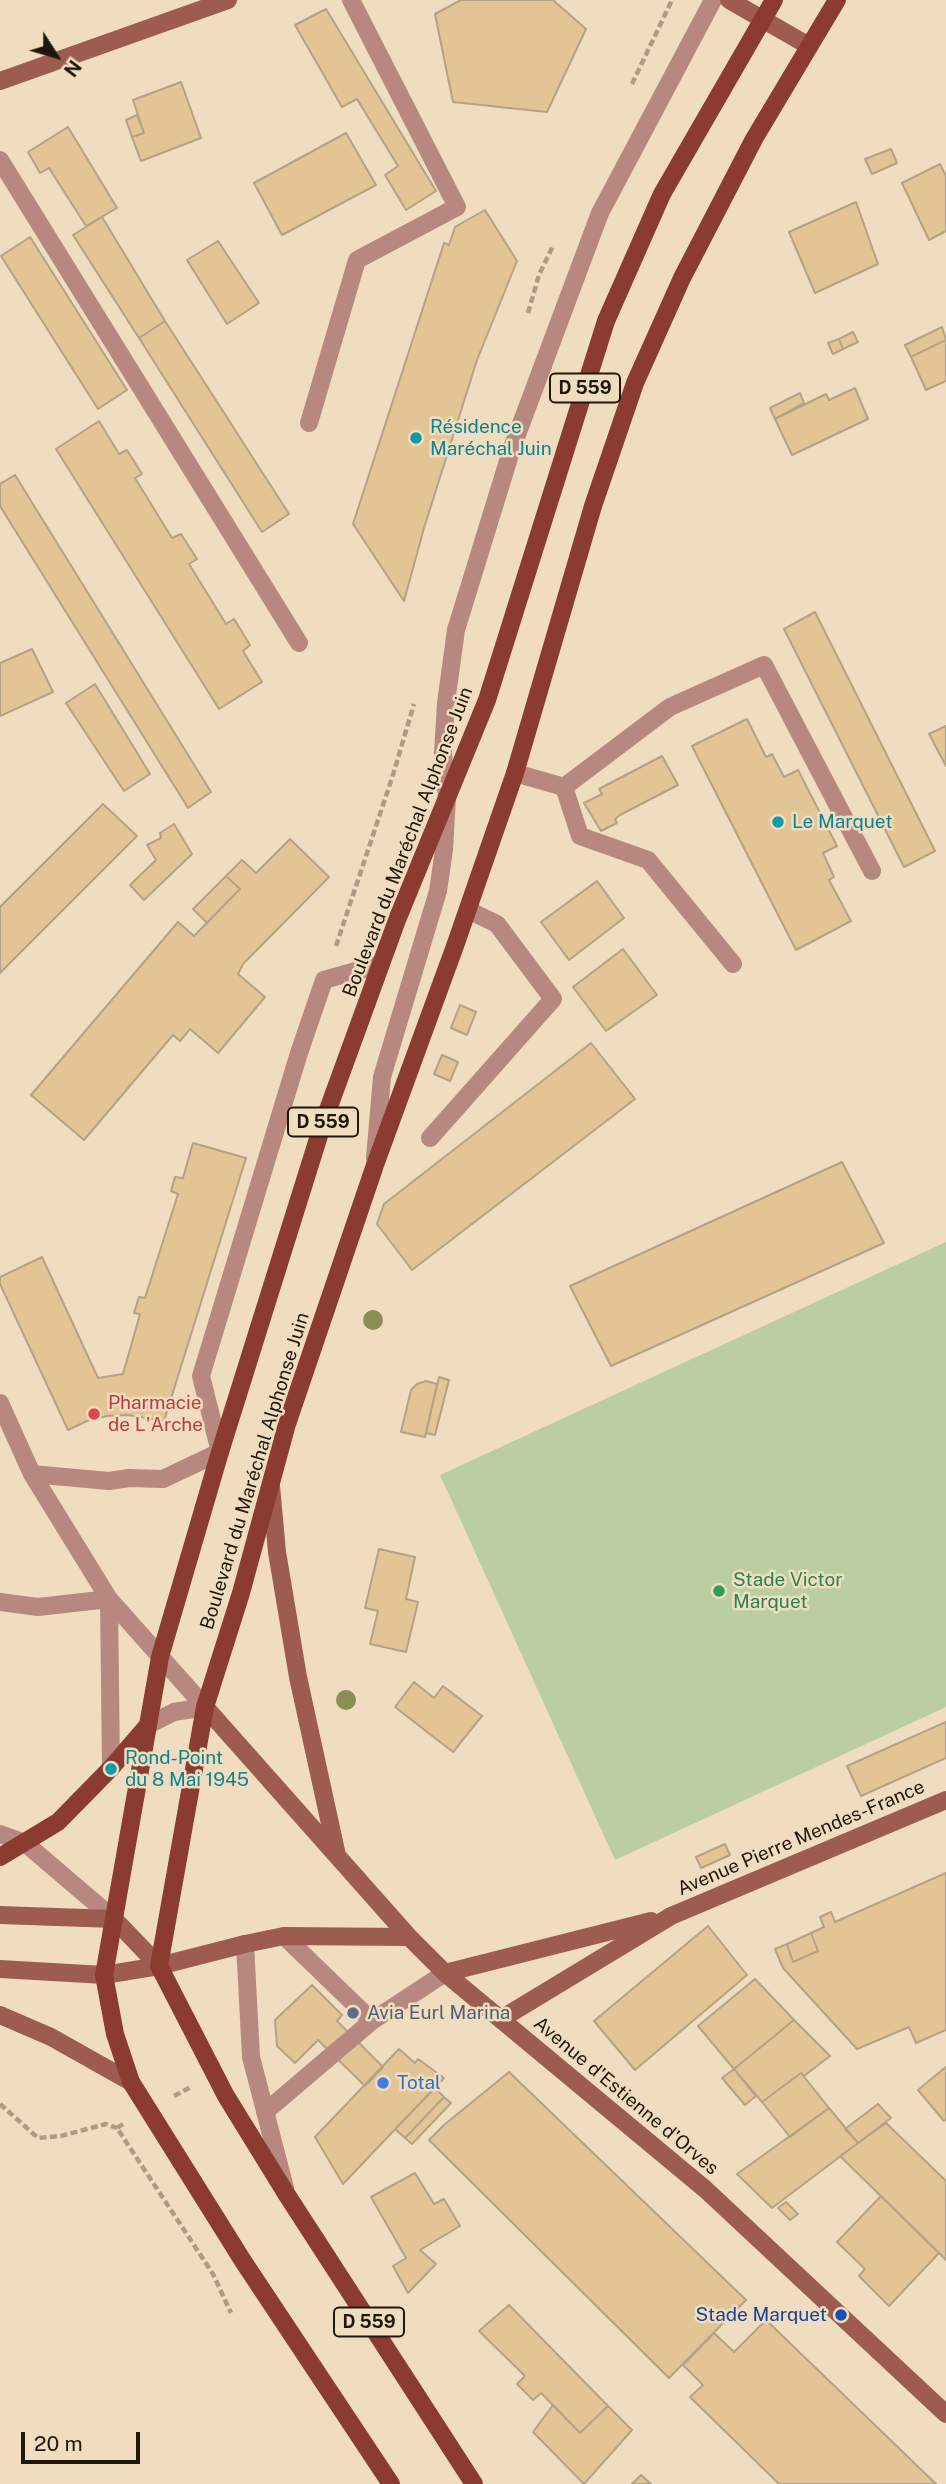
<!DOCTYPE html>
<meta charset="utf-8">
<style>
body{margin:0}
#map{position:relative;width:946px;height:2484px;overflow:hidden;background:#f0ddc0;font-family:"Public Sans",sans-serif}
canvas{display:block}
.north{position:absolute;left:21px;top:21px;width:70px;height:70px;-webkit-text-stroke:5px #f0ddc0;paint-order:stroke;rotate:127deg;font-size:19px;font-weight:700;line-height:28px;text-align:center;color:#1e170c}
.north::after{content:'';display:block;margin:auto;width:24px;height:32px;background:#1e170c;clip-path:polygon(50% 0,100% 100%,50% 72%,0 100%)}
.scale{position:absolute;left:21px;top:2432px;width:119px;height:32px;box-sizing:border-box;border:4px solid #1e170c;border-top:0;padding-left:9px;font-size:21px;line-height:24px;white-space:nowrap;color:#1e170c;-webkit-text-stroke:5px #f0ddc0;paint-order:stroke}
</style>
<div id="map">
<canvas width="946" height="2484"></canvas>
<div class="north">N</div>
<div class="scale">20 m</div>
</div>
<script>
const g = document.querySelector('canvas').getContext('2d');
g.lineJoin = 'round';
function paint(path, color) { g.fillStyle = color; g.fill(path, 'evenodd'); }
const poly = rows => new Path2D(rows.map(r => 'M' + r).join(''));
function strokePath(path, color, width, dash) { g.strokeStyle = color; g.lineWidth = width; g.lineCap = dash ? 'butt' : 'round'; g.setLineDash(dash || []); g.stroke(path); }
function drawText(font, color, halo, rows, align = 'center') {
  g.font = font + ' "Public Sans",sans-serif'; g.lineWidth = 5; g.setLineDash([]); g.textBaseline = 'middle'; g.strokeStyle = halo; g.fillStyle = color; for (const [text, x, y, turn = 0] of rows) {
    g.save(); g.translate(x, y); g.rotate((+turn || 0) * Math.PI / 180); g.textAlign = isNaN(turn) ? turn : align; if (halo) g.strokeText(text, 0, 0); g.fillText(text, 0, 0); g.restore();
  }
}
const green = poly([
 [946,1242,946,1707,615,1860,440,1475]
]);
const building = poly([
 [461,0,553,0,586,29,547,112,453,102,435,14,461,0],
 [326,9,436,191,406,210,385,175,398,166,357,99,342,107,295,25,326,9],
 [181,82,201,138,141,161,132,137,144,133,133,100,181,82],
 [137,115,144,133,132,137,126,120,137,115],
 [68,127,117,208,86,226,49,168,40,173,28,152,68,127],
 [346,133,376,185,282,235,254,183,346,133],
 [891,149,897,163,872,174,865,159,891,149],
 [940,164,946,176,946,231,929,240,902,183,940,164],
 [856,202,878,264,815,293,789,232,856,202],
 [485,210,517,261,477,360,424,528,404,601,353,524,444,243,449,245,455,227,485,210],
 [102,217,165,321,139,338,73,235,102,217],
 [30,237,127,390,98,409,1,256,30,237],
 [218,241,259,303,227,324,187,260,218,241],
 [165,321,289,514,262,532,139,338,165,321],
 [942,327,946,340,911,357,905,345,942,327],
 [853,332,858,342,843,349,839,339,853,332],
 [839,339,843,349,833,354,828,343,839,339],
 [946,340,946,381,926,390,911,357,946,340],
 [855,388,868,419,792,455,775,419,826,394,829,400,855,388],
 [800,393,804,403,775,419,770,408,800,393],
 [99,421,119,454,127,450,142,474,135,478,172,538,181,534,197,559,189,564,226,624,234,619,250,645,243,651,262,682,219,709,56,449,99,421],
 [15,475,211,792,188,808,0,506,0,484,15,475],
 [815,612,935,851,904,867,784,629,815,612],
 [32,649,53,692,0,716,0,663,32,649],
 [95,684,150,774,124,791,66,703,95,684],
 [747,719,766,757,772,754,784,777,798,770,837,846,823,853,834,877,829,880,851,921,796,950,692,746,747,719],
 [946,726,946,766,929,734,946,726],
 [662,756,678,785,620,815,615,819,617,823,601,831,584,803,602,794,599,789,662,756],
 [103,804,137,836,0,973,0,907,103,804],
 [174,824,192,854,144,900,130,885,156,860,147,845,161,838,160,833,174,824],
 [290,839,329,877,243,964,238,974,265,997,218,1053,190,1029,180,1041,173,1035,84,1140,31,1095,178,922,194,936,240,889,226,876,242,860,256,873,290,839],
 [226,876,240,889,207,923,193,909,226,876],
 [597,881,624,918,569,960,541,922,597,881],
 [623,949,657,995,606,1031,573,987,623,949],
 [460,1005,476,1012,467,1035,451,1028,460,1005],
 [591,1043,635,1099,412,1270,377,1224,384,1204,591,1043],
 [442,1055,458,1062,450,1081,434,1074,442,1055],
 [193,1143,246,1158,164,1421,128,1415,107,1416,87,1421,68,1430,0,1284,0,1277,42,1257,98,1378,123,1374,140,1314,134,1313,139,1297,145,1298,178,1194,171,1191,175,1177,183,1178,193,1143],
 [842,1162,884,1243,611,1366,570,1286,842,1162],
 [439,1377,449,1380,435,1435,426,1433,439,1377],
 [426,1381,437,1384,425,1437,401,1432,411,1390,417,1384,426,1381],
 [379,1549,415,1557,406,1599,418,1602,406,1652,370,1644,378,1611,365,1608,379,1549],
 [414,1682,434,1698,443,1686,482,1716,453,1752,395,1707,414,1682],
 [946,1722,946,1758,861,1796,847,1766,946,1722],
 [725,1844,730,1855,701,1868,696,1857,725,1844],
 [946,1873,946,2030,916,2043,909,2027,857,2049,783,1968,775,1949,787,1944,793,1962,818,1951,811,1933,824,1927,820,1917,831,1912,835,1922,946,1873],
 [708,1926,747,1975,635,2070,594,2021,708,1926],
 [811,1933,818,1951,793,1962,787,1944,811,1933],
 [755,1979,794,2020,734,2069,698,2026,755,1979],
 [312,1985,342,2015,337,2021,383,2067,365,2086,318,2040,295,2063,277,2046,275,2020,312,1985],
 [794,2020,830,2056,804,2076,801,2073,762,2102,734,2069,794,2020],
 [399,2049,415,2063,418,2059,444,2078,343,2184,315,2137,399,2049],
 [946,2067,946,2119,944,2121,918,2090,946,2067],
 [734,2069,756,2096,745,2105,722,2078,734,2069],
 [509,2072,746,2300,669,2378,429,2140,444,2125,509,2072],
 [801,2073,829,2108,790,2137,762,2102,801,2073],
 [435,2088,444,2097,405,2138,395,2129,435,2088],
 [444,2097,451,2103,412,2144,405,2138,444,2097],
 [878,2104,891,2118,858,2143,845,2129,878,2104],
 [829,2108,858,2143,772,2208,737,2174,829,2108],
 [886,2123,946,2181,946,2260,840,2156,886,2123],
 [415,2173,434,2204,444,2199,460,2226,420,2250,436,2264,408,2293,393,2266,406,2258,371,2197,415,2173],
 [881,2196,939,2253,889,2306,859,2276,865,2269,837,2242,881,2196],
 [786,2202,798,2214,790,2220,778,2208,786,2202],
 [509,2305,608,2406,580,2433,541,2393,533,2400,517,2384,525,2376,479,2331,509,2305],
 [766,2320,936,2484,779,2484,690,2397,703,2385,683,2365,714,2333,734,2352,766,2320],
 [553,2405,580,2433,608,2406,632,2430,584,2484,533,2432,553,2405],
 [641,2475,651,2484,632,2484,641,2475]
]);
const path = poly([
 [632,84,672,0],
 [528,313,539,275,553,246],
 [336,946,392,778,414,704],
 [174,2096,191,2087],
 [0,2104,38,2138,61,2136,106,2124,117,2128],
 [123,2124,117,2128,213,2274,231,2313]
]);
const lane = poly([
 [0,160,299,643],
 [309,423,357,260,457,207,351,0],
 [515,773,564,787,670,707,764,665,872,871],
 [564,787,580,836,648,860,733,964],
 [430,1138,553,999,497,924,468,910],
 [375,1158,382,1077,438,891,444,850,447,798,443,753,446,703,456,630,512,448,600,213,713,0],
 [220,1452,201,1376,299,1053,324,980,381,964],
 [284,1936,372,2021,445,1973],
 [265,2112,372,2021]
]);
const street = poly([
 [0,1403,32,1474,109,1599,205,1707],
 [32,1474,109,1481,129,1478,163,1479,220,1452],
 [109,1599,111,1768],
 [0,1602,38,1607,109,1599],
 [148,1725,174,1712,205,1707],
 [0,1834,25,1843,114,1919],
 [245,1944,251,2057,285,2188]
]);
const secondary = poly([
 [729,0,809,46],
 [0,81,228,0],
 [271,1486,277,1552,298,1677,336,1851],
 [205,1707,409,1937,445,1973,705,2189,946,2414],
 [0,1915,114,1919,159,1966],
 [0,1969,104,1975,159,1966,245,1944,284,1936,409,1937],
 [445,1973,651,1921],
 [0,2015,51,2037,131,2082],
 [501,2019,671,1916,946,1800]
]);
const primary = poly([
 [0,1857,58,1822,111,1768,148,1725],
 [391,2484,243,2261,131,2082,115,2034,104,1975,160,1657,220,1452,322,1126,397,920,487,700,606,321,662,194,774,0],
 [474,2484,287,2195,226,2096,159,1966,205,1707,241,1593,287,1424,375,1165,455,946,515,773,593,506,635,383,682,278,754,139,837,0]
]);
const trees = [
 [373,1320],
 [346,1700]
];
const markers = [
 [416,438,7,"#0f9aa8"],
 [778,822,7,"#0f9aa8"],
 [94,1414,7,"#e0444e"],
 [719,1591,7,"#2e9e5b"],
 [111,1769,7,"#0f9aa8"],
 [353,2013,7,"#5c6f8a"],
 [383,2083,7,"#3f7fe0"],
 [841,2315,7,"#1a4fb4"]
];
const shields = [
 [585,388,70],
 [323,1122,70],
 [369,2322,70]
];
const shieldNames = [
 ["D 559",585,388],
 ["D 559",323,1122],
 ["D 559",369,2322]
];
const cultureNames = [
 ["Résidence",430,427],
 ["Maréchal Juin",430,449],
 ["Le Marquet",792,822],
 ["Rond-Point",125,1758],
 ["du 8 Mai 1945",125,1780]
];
const streetNames = [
 ["Boulevard du Maréchal Alphonse Juin",408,842,-69],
 ["Boulevard du Maréchal Alphonse Juin",255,1471,-73],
 ["Avenue Pierre Mendes-France",801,1838,-23],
 ["Avenue d'Estienne d'Orves",626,2096,40]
];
const healthNames = [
 ["Pharmacie",108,1403],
 ["de L'Arche",108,1425]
];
const leisureNames = [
 ["Stade Victor",733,1580],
 ["Marquet",733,1602]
];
const serviceNames = [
 ["Avia Eurl Marina",367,2013]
];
const shopNames = [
 ["Total",397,2083]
];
const transitNames = [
 ["Stade Marquet",827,2315]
];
paint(green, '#bbcea2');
paint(building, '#e3c595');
strokePath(building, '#b4a286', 2);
strokePath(path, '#ab9c85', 4.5, [7, 3.5]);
strokePath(lane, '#b7887f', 18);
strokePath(street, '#b7887f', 18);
strokePath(secondary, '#9e5c51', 18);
strokePath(primary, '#8b3b30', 18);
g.fillStyle = '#8a8e56';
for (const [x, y] of trees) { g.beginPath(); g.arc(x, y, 10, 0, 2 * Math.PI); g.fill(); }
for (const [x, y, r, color] of markers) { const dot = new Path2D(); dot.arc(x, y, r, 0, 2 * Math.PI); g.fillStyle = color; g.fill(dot); strokePath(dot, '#f0ddc0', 2.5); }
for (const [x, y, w] of shields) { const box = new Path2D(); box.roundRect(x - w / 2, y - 14.5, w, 29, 5); g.fillStyle = '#f0ddc0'; g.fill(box); strokePath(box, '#1e170c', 2); }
drawText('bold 18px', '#1e170c', null, shieldNames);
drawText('19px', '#0d838f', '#f0ddc0', cultureNames, 'left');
drawText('19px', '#1e170c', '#f0ddc0', streetNames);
drawText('19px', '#be3a42', '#f0ddc0', healthNames, 'left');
drawText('19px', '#27864d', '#f0ddc0', leisureNames, 'left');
drawText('19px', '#4e5e75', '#f0ddc0', serviceNames, 'left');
drawText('19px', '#366cbe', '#f0ddc0', shopNames, 'left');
drawText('19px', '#164399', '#f0ddc0', transitNames, 'right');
</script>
